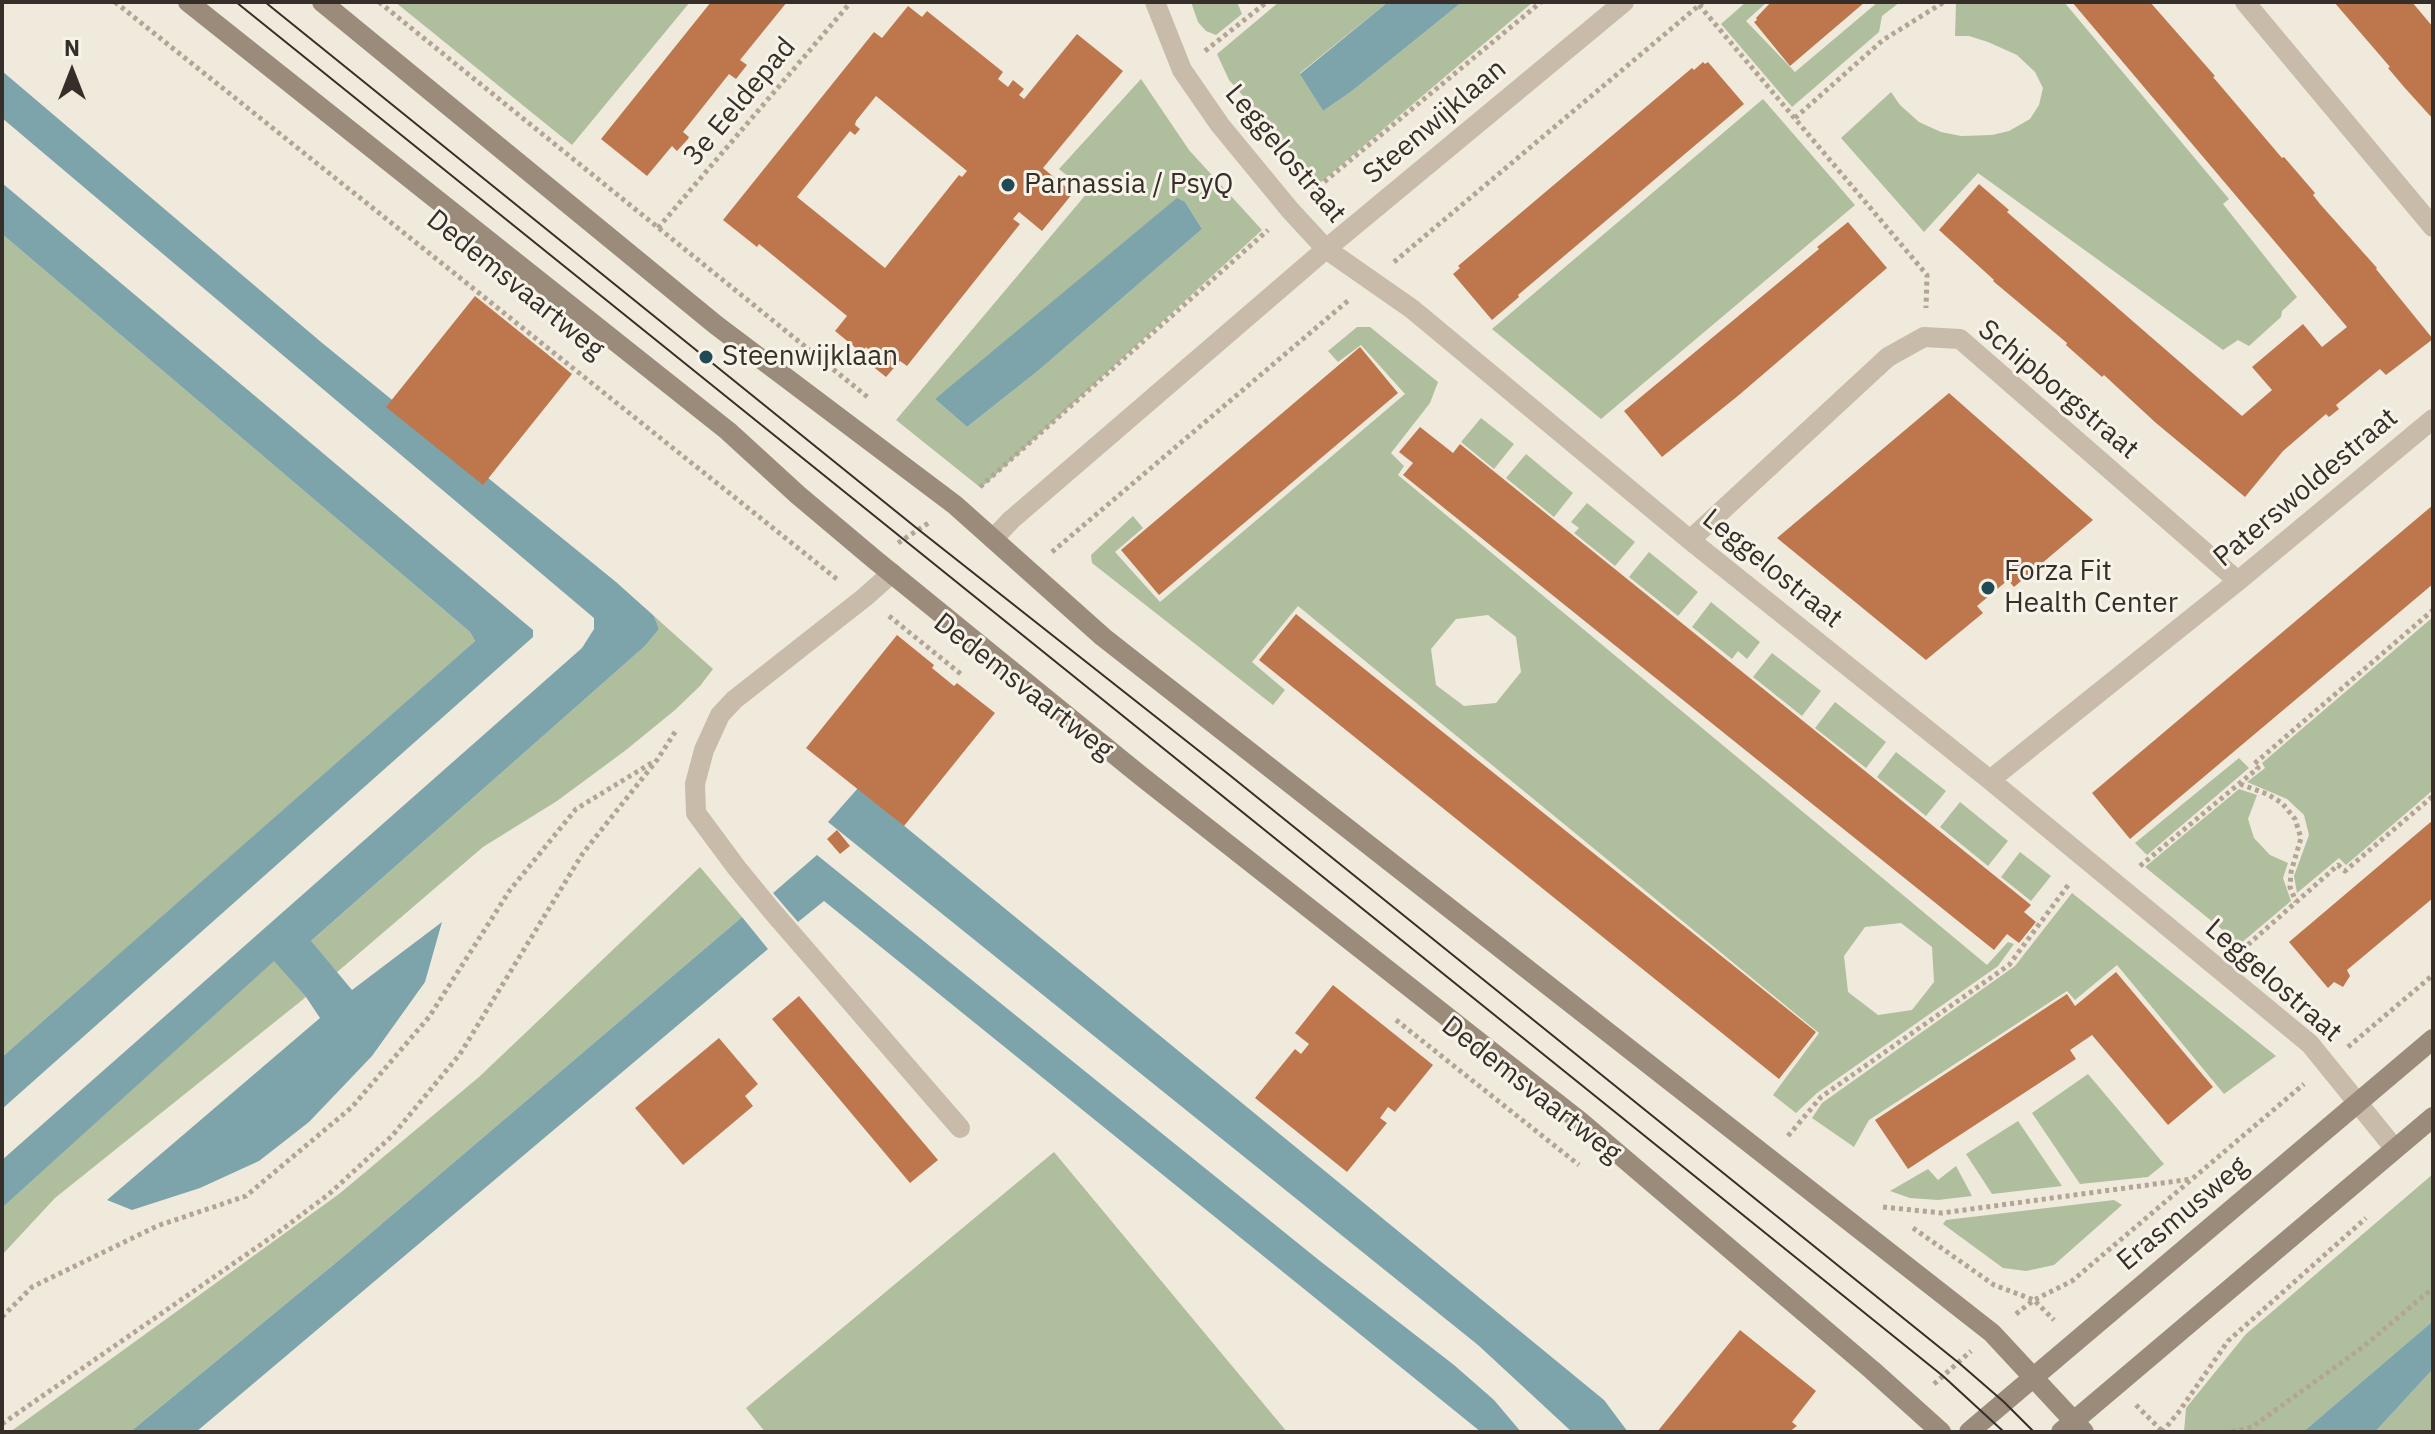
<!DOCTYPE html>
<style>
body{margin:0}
#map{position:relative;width:2435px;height:1434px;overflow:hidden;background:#f0eadd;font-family:"IBM Plex Sans",sans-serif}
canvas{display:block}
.frame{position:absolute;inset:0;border:4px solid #352e29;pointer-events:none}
.north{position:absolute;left:32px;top:32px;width:80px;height:80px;-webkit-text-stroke:6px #f8f3e9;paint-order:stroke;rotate:0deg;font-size:22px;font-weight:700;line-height:32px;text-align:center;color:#352e29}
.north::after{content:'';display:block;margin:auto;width:28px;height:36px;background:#352e29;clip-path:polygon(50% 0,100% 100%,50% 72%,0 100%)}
</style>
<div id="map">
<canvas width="2435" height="1434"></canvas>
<div class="frame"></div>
<div class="north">N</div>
</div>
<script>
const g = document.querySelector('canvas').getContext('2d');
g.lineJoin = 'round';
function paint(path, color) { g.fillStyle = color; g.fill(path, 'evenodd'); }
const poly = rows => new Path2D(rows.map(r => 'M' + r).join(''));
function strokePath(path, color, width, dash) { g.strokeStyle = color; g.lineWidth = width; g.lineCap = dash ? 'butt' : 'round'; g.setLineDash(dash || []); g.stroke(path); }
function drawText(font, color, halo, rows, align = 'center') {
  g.font = font + ' "IBM Plex Sans",sans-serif'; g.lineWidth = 6; g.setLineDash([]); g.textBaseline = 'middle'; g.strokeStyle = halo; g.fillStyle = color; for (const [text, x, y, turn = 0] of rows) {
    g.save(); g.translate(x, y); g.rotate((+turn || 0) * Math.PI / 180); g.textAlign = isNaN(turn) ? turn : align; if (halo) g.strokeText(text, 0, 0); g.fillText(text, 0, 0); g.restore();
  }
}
const green = poly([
 [395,2,690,2,572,145],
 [1191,2,1237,2,1242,14,1216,35,1206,31,1198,22],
 [1279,2,1388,2,1300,73,1323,111,1352,91,1462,2,1533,2,1320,183,1229,80,1217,54],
 [1746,2,1767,2,1746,21,1795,72,1878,2,1900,2,1882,16,1879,32,1792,107,1721,24],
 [1956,2,2064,2,2229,199,2223,204,2297,297,2282,311,2281,317,2249,346,2238,340,2223,350,1978,173,1924,232,1841,138,1891,92,1900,105,1919,122,1941,132,1961,136,1992,135,2009,131,2030,119,2039,105,2043,88,2035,72,2017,55,1988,42,1969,36,1955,36],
 [1141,79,1189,150,1262,230,981,488,896,420,1088,192,1059,169],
 [1185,202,1202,229,1039,370,967,427,935,399],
 [1763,99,1855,205,1601,419,1492,329],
 [2,234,470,632,475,641,121,953,112,963,110,962,2,1057],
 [1357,327,1370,327,1438,382,1430,403,1391,453,1404,466,1398,475,1987,965,2008,942,2014,944,1998,966,1817,1093,1796,1113,1773,1095,1819,1033,1298,606,1252,662,1285,690,1273,705,1092,563,1091,555,1133,516,1143,528,1115,552,1160,602,1405,394,1361,345,1338,362,1328,351],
 [1488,615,1516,637,1521,672,1496,703,1464,706,1436,685,1431,649,1456,619],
 [1901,923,1932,947,1934,982,1912,1010,1878,1015,1848,992,1844,956,1865,927],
 [1481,418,1514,444,1494,469,1461,442],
 [1526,454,1573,493,1554,517,1506,478],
 [1587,503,1635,542,1615,566,1574,533,1579,528,1571,522],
 [1649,552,1698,592,1678,616,1629,577],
 [1711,602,1760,642,1747,659,1738,651,1732,659,1692,627],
 [654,616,713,669,700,686,675,710,626,750,557,801,483,847,336,973,310,942,645,646,659,629],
 [2433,617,2433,790,2346,865,2339,858,2297,893,2294,876,2309,835,2304,815,2287,799,2247,782,2265,768,2262,763],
 [1772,653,1821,691,1802,716,1753,677],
 [1835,702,1886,742,1866,768,1815,728],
 [1896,752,1946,791,1926,816,1877,777],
 [2239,758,2249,768,2147,855,2135,843],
 [2239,789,2257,795,2248,819,2254,838,2270,855,2288,863,2283,878,2291,901,2240,944,2145,867],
 [1960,802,2008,841,1988,866,1940,827],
 [2020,852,2051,876,2031,901,2001,877],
 [700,867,742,917,338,1261,130,1432,10,1432,339,1194,479,1077],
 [2072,893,2276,1056,2224,1094,2117,965,2075,1000,2067,991,1869,1120,1854,1147,1812,1118,1822,1103,2015,966],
 [274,960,306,997,55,1198,2,1255,2,1208],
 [2088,1074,2164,1164,2148,1177,2080,1184,2032,1113],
 [2018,1121,2062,1186,1992,1194,1966,1154],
 [1054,1152,1287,1432,765,1432,746,1408],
 [1956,1166,1972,1196,1938,1200,1910,1198,1890,1191,1928,1169,1938,1180],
 [2433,1174,2433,1321,2303,1432,2184,1432,2186,1408,2246,1334],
 [2114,1200,2122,1205,2054,1265,2026,1271,2003,1268,1943,1224,1946,1220],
 [2433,1369,2433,1432,2375,1432]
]);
const water = poly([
 [1388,2,1462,2,1352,91,1323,111,1300,74],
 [2,71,321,342,616,582,654,616,659,629,645,646,311,941,352,990,442,922,425,982,372,1056,309,1122,259,1161,200,1188,132,1210,107,1200,320,1018,306,997,274,961,2,1208,2,1160,582,648,594,629,594,618,2,118],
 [2,183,533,630,533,637,2,1109,2,1057,475,641,470,632,2,234],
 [1177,198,1185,202,1202,229,1039,370,967,427,935,399],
 [858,788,1604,1400,1628,1432,1572,1432,1478,1345,828,822],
 [817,855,1320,1261,1454,1365,1494,1400,1521,1432,1481,1432,824,901,798,922,773,893],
 [742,917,768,949,196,1432,130,1432,338,1261],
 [2433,1321,2433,1369,2375,1432,2303,1432]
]);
const building = poly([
 [711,2,787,2,740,60,747,65,736,79,729,74,683,132,689,137,688,139,677,151,672,146,647,176,601,139],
 [1771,2,1865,2,1790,66,1754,22,1757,20,1756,18],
 [2072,2,2150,2,2215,76,2213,77,2282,158,2284,157,2315,193,2313,195,2320,204,2377,268,2376,269,2433,339,2386,375,2380,369,2336,405,2339,409,2329,417,2326,414,2283,451,2245,497,2156,423,2104,375,2102,377,2066,345,2067,343,1993,281,1994,280,1939,230,1979,184,2009,210,2007,212,2242,416,2272,390,2252,367,2303,324,2322,347,2347,327],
 [2334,2,2412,2,2433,27,2433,119,2404,87,2388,68,2390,67],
 [908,6,922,17,927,11,1003,72,998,79,1008,87,1013,80,1024,89,1019,95,1024,99,1077,34,1123,71,1043,168,1073,193,1042,231,1019,212,1013,219,1020,224,907,366,900,361,886,377,866,361,872,353,866,347,862,353,835,331,847,316,759,244,757,247,723,220,874,32,882,38],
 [876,96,967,171,962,177,959,175,885,268,797,197,850,131,855,135,860,129,855,125,856,121],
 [1703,62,1705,64,1708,62,1744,104,1518,295,1519,297,1492,320,1453,274,1460,268,1458,266,1692,68,1694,70],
 [1848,222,1887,268,1739,395,1662,457,1624,411,1819,249,1817,247],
 [475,296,572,374,483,485,386,407],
 [1360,347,1398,393,1159,595,1121,550],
 [1949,393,2093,520,2014,587,2008,580,1977,606,1983,613,1926,660,1777,538],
 [1420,427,1453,453,1460,444,2031,905,2024,912,2036,922,2019,943,2007,934,1994,950,1403,475,1413,463,1399,452],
 [2433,505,2433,584,2130,839,2092,793],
 [1296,614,1816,1032,1779,1079,1259,660],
 [897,635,934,665,932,668,954,686,957,683,995,713,904,826,806,748],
 [2433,820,2433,898,2347,970,2350,976,2343,987,2334,982,2328,988,2289,942],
 [837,830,850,846,840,854,827,839],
 [2116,972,2213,1087,2168,1125,2092,1035,2070,1050,2076,1059,1908,1169,1875,1120,2067,994,2075,1006],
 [1333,985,1433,1065,1395,1112,1388,1107,1380,1118,1387,1123,1347,1172,1255,1098,1295,1049,1301,1054,1309,1044,1295,1033],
 [799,996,938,1160,910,1183,772,1019],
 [719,1038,758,1084,745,1096,753,1106,683,1165,635,1108],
 [1740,1330,1816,1391,1792,1422,1797,1426,1789,1432,1657,1432]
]);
const path = poly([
 [115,2,838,580],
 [379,2,870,399],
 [1699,5,1927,275,1926,308],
 [1205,51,1267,2],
 [1795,118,1883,40,1944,2],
 [1312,192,1541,2],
 [658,228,851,2],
 [1394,262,1703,2],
 [980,487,1268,230],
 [898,543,930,522],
 [1052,552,1350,299],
 [889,616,962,675],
 [2240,784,2267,794,2282,803,2295,819,2301,838,2291,872,2290,887,2296,902],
 [2140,866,2258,768,2254,764,2433,610],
 [2242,950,2338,865,2345,871,2433,796],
 [1396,1020,1579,1165],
 [2348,1047,2433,975],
 [1788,1136,1821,1097,2009,965,2069,884],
 [1883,1207,1942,1213,2192,1179],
 [1913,1228,1994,1285,2034,1300,2054,1320],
 [2016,1314,2034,1300,2072,1281,2304,1084],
 [2,1317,32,1287,157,1226,246,1196,352,1107,429,1017,510,890,576,809,653,762],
 [1934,1384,1971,1351],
 [2136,1405,2163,1432],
 [2,1424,276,1234,329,1194,392,1136,460,1054,583,853,657,760,677,729],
 [2162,1432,2178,1413,2228,1341,2366,1218],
 [2232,1432,2252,1427,2363,1347,2433,1288]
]);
const lane = poly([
 [892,573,865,597,734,700,720,715,704,750,695,784,696,813,736,867,772,911,960,1128]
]);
const street = poly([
 [1155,2,1182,70,1220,125,1290,210,1326,249,1412,309,1690,540,1990,780,2310,1044,2395,1149],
 [2245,2,2433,227],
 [993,539,1011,520,1326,249,1624,2],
 [1690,540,1888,357,1924,337,1960,339,2238,581],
 [1990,780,2238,581,2433,419]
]);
const secondary = poly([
 [188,2,728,431,798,495,874,559,1141,776,1581,1122,1872,1370,1941,1432],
 [322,2,716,325,955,505,1103,637,1992,1333,2084,1432],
 [1969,1432,2433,1039],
 [2061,1432,2433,1117]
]);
const tram = poly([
 [236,2,1943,1376,2004,1432],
 [265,2,919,530,1227,773,1959,1363,2004,1402,2034,1432]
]);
const markers = [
 [1008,185,8,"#214a54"],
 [706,357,8,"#214a54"],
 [1988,588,8,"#214a54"]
];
const streetNames = [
 ["3e Eeldepad",740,102,-50],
 ["Steenwijklaan",1435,122,-40],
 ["Leggelostraat",1285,154,50],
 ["Dedemsvaartweg",515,285,39],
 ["Schipborgstraat",2058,390,40],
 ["Paterswoldestraat",2306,488,-40],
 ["Leggelostraat",1772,569,39],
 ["Dedemsvaartweg",1023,687,38],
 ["Leggelostraat",2273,981,41],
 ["Dedemsvaartweg",1531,1090,38],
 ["Erasmusweg",2183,1214,-40]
];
const poiNames = [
 ["Parnassia / PsyQ",1024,185],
 ["Steenwijklaan",722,357],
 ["Forza Fit",2004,572],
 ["Health Center",2004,604]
];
paint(green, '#afbe9d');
paint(water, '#7da3ab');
paint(building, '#be774d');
strokePath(path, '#b3a594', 5, [4, 4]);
strokePath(lane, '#c8bba9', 20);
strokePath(street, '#c8bba9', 20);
strokePath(secondary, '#9b8b7b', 20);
strokePath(tram, '#352e29', 2);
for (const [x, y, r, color] of markers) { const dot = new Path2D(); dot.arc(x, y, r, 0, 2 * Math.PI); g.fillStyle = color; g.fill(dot); strokePath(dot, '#f8f3e9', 3); }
drawText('28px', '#352e29', '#f8f3e9', streetNames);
drawText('28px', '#352e29', '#f8f3e9', poiNames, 'left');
</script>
